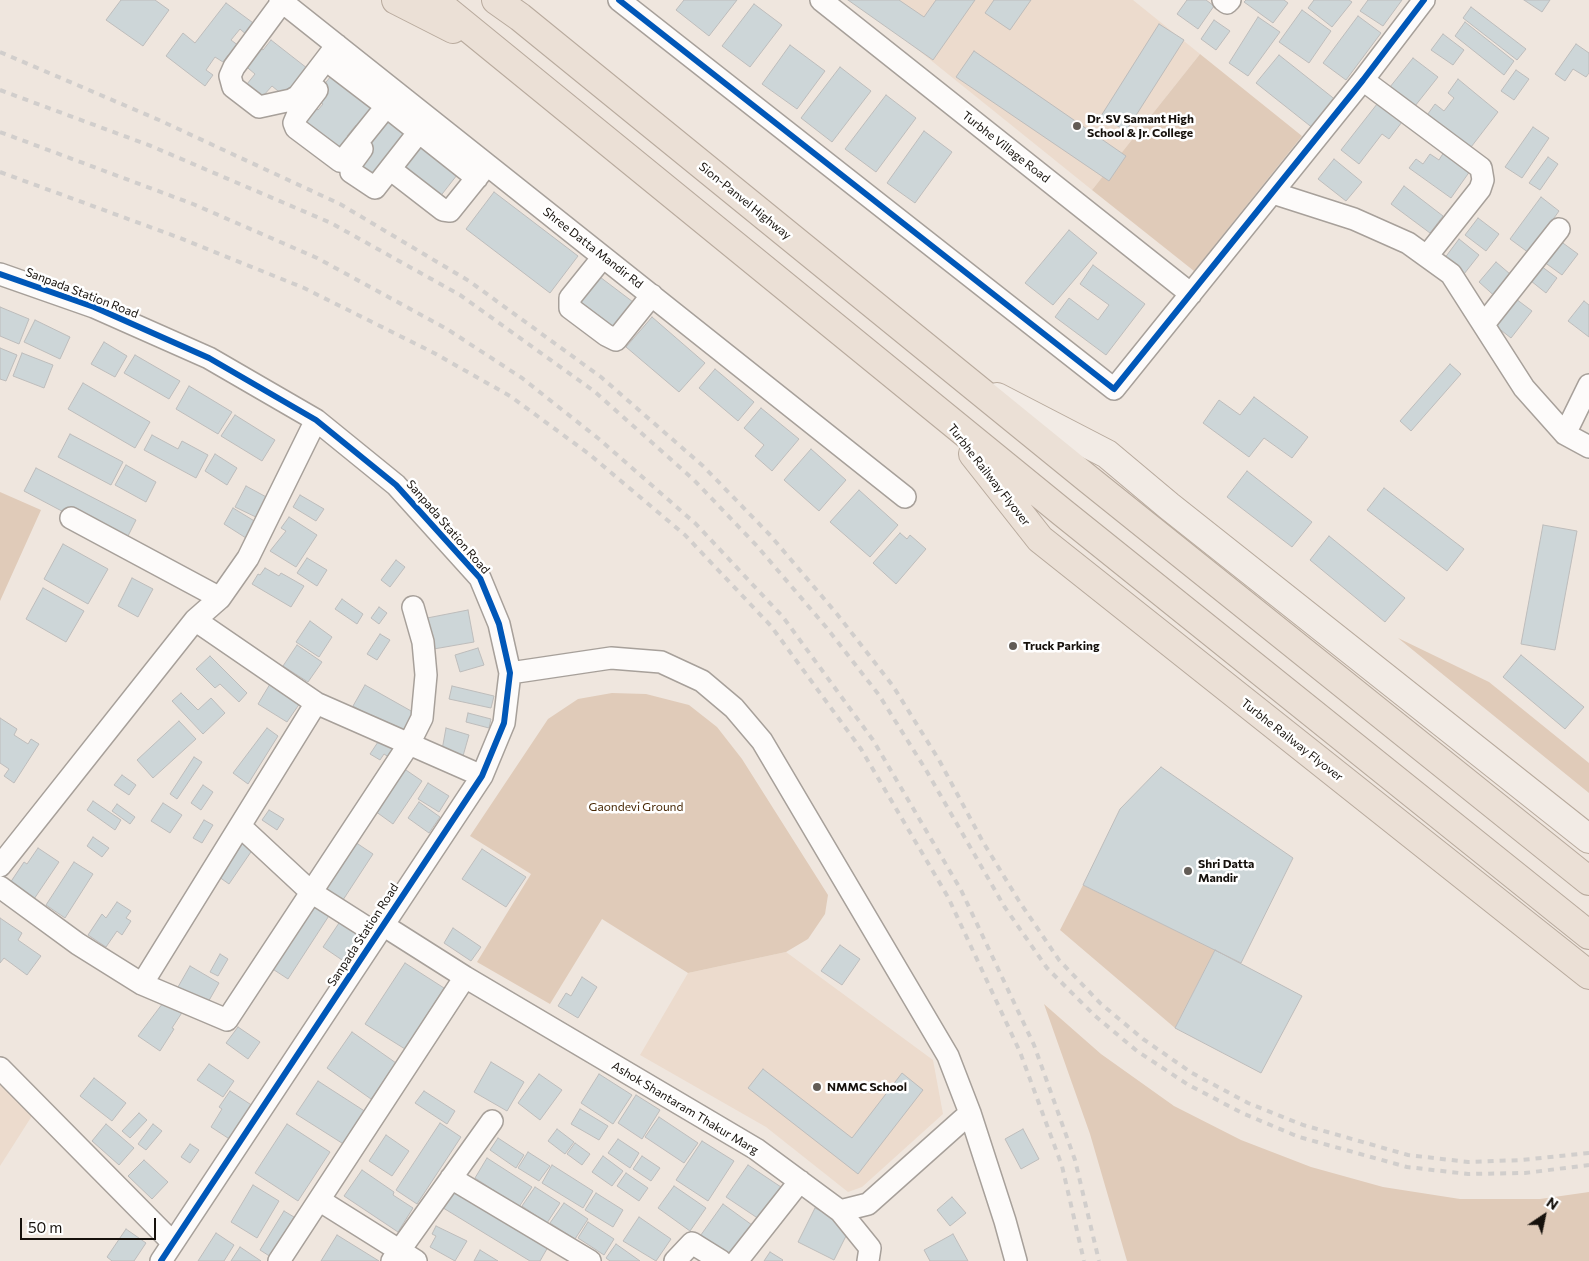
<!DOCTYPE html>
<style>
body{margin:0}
#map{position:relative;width:1589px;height:1261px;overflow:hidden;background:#efe6de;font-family:Commissioner,sans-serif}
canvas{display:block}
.north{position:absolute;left:1519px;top:1191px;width:50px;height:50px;-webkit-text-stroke:4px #fff;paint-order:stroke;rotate:34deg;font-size:14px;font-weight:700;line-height:20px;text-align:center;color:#16110c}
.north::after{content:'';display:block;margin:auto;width:18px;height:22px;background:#16110c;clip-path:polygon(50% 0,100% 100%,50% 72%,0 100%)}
.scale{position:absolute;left:20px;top:1218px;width:136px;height:22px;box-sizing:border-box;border:2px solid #16110c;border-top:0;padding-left:6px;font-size:15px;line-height:18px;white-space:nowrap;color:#16110c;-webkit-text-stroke:4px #fff;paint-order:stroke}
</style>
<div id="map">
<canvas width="1589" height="1261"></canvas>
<div class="north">N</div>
<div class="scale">50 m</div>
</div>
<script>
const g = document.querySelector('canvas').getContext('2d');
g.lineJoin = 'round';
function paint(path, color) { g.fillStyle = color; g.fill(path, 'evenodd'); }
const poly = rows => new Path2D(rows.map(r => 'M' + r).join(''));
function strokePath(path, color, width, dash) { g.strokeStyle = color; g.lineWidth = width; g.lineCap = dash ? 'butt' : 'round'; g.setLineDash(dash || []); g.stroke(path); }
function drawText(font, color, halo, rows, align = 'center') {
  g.font = font + ' Commissioner,sans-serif'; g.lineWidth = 5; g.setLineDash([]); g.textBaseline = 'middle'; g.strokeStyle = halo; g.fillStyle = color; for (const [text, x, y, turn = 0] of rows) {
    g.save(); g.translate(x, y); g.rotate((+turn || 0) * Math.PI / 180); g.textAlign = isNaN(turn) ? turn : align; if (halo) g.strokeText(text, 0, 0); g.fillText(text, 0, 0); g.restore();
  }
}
const built = poly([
 [856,0,1133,0,1200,54,1092,190],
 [786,952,933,1060,943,1114,862,1187,848,1192,766,1127,640,1055,688,973],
 [0,1071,37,1108,0,1166]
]);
const green = poly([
 [1200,54,1302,136,1194,271,1092,190],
 [0,492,41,510,0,601],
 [1398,638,1489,682,1589,763,1589,793],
 [612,693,646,694,689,705,717,727,742,759,828,895,825,914,808,939,786,952,688,973,602,919,550,1004,477,962,531,874,470,836,548,719,578,699],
 [1083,885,1215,950,1175,1028,1060,930],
 [1044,1004,1101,1054,1174,1106,1241,1140,1311,1167,1383,1187,1460,1199,1540,1199,1589,1192,1589,1261,1127,1261,1090,1134]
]);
const building = poly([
 [121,0,155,0,169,10,143,46,106,20,121,0],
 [684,0,737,0,709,36,676,10,684,0],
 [848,0,899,0,924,17,936,0,975,0,933,60,848,0],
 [994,0,1031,0,1010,30,985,13,994,0],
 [1187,0,1206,0,1214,6,1198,29,1177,14,1187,0],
 [1246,0,1284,0,1288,3,1273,23,1244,2,1246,0],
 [1314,0,1349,0,1352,2,1332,27,1308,8,1314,0],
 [1368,0,1402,0,1383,26,1360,11,1368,0],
 [1524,0,1550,0,1542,12,1524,0],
 [226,3,256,25,248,36,240,29,231,40,239,46,231,57,228,55,223,62,215,57,206,70,213,75,205,86,166,56,183,33,195,43,226,3],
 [754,4,782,25,750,67,722,46,754,4],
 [1471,7,1526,49,1517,60,1463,18,1471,7],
 [1302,10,1331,31,1309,63,1279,42,1302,10],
 [1358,16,1381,33,1346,80,1323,63,1358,16],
 [1258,17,1280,32,1248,76,1229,63,1258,17],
 [1214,20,1230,31,1216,50,1201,39,1214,20],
 [1465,22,1514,61,1504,75,1455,36,1465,22],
 [1159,24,1184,40,1126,131,1101,116,1159,24],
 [1443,34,1464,50,1453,65,1431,50,1443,34],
 [271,40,312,72,299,78,284,96,272,86,263,96,247,84,255,74,242,63,256,45,263,50,271,40],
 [1576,44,1589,53,1589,73,1586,77,1573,69,1565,81,1555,74,1576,44],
 [790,45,825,71,797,109,762,84,790,45],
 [974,51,1126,156,1109,181,956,77,974,51],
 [1279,55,1337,101,1314,129,1256,83,1279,55],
 [1413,58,1438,77,1415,106,1390,87,1413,58],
 [840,67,871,91,832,142,801,118,840,67],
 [1516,70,1529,79,1514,100,1501,91,1516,70],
 [331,76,375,112,361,129,356,125,347,136,354,142,341,158,297,122,312,105,318,110,323,104,314,97,331,76],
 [1458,79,1498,112,1468,151,1425,118,1435,104,1444,111,1454,98,1448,93,1458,79],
 [886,95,916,118,876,172,845,149,886,95],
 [1381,99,1405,118,1389,139,1382,134,1359,164,1341,150,1381,99],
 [390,119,408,133,372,181,353,167,390,119],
 [1533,127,1549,138,1522,178,1505,167,1533,127],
 [924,131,952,152,915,203,887,183,924,131],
 [419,145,457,175,439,198,400,168,419,145],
 [1444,152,1470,171,1451,198,1409,168,1416,159,1423,164,1430,154,1439,160,1444,152],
 [1548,157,1558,164,1540,190,1529,183,1548,157],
 [1334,159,1362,182,1346,201,1318,179,1334,159],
 [1404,186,1443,216,1430,233,1391,204,1404,186],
 [494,192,578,256,550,293,466,229,494,192],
 [1541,197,1559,211,1529,253,1510,239,1541,197],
 [1478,218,1499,234,1486,251,1465,235,1478,218],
 [1069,230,1097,253,1053,305,1025,283,1069,230],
 [1556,238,1578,254,1562,275,1540,259,1556,238],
 [1459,239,1479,255,1464,274,1444,259,1459,239],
 [1496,262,1517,280,1499,300,1479,282,1496,262],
 [1537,263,1557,278,1546,293,1526,277,1537,263],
 [1093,265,1145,304,1106,355,1055,317,1069,298,1098,320,1109,305,1080,284,1093,265],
 [596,274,633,302,614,327,577,299,596,274],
 [1516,299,1532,311,1511,338,1488,320,1516,299],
 [1584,301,1589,305,1589,337,1568,321,1584,301],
 [0,307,29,319,19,344,0,336,0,307],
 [652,317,705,363,679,392,626,347,652,317],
 [35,320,70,337,60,359,24,342,35,320],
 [104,342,127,356,115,377,91,364,104,342],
 [0,348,17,355,6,381,0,379,0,348],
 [22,353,53,365,44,388,13,376,22,353],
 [135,355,180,381,169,399,124,373,135,355],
 [1450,364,1461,374,1411,431,1400,421,1450,364],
 [715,369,754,402,738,421,699,388,715,369],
 [83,383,150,422,135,448,68,409,83,383],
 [189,386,232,412,218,434,176,409,189,386],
 [1254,397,1308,437,1292,458,1264,438,1249,457,1203,423,1219,400,1240,415,1254,397],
 [761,408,799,439,772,471,755,456,764,445,744,428,761,408],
 [235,415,275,440,262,461,221,436,235,415],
 [70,434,123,462,111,485,58,457,70,434],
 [152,435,178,449,182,441,208,455,196,478,144,450,152,435],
 [811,449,846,480,819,511,784,480,811,449],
 [215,454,237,468,227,485,205,471,215,454],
 [126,465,156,482,146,502,115,485,126,465],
 [36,468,136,520,124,544,24,491,36,468],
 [1247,471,1312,522,1292,547,1227,497,1247,471],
 [246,486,270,499,260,519,235,507,246,486],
 [1384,488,1464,549,1447,571,1367,510,1384,488],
 [859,490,898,525,870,557,830,522,859,490],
 [300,495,324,509,316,521,293,507,300,495],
 [233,508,256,522,246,538,224,524,233,508],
 [289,517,317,535,296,567,270,551,286,531,281,528,289,517],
 [1543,525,1577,531,1555,650,1521,644,1543,525],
 [900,533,907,539,910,535,926,549,896,584,873,563,900,533],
 [1329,536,1405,598,1385,622,1310,560,1329,536],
 [63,544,108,569,88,604,44,579,63,544],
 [307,558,327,570,317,586,297,573,307,558],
 [396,560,405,567,390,587,381,580,396,560],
 [265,568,279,576,281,573,304,586,291,607,252,584,258,574,260,575,265,568],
 [132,578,153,589,138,617,118,606,132,578],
 [43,588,84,611,66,642,26,619,43,588],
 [342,599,363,614,357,624,335,609,342,599],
 [379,607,387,613,379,624,371,618,379,607],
 [468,610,474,642,428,650,422,619,468,610],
 [310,621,332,637,319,657,296,642,310,621],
 [380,634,390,640,377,660,367,654,380,634],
 [297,645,322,662,308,682,283,666,297,645],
 [478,648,484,665,460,672,455,655,478,648],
 [1521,655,1584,707,1565,729,1503,677,1521,655],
 [210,656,247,693,239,702,220,684,215,688,196,669,210,656],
 [270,684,300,703,287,722,258,704,270,684],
 [365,685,420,716,408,737,353,706,365,685],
 [452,686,494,696,491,708,449,699,452,686],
 [181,693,198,710,211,698,225,713,203,734,172,701,181,693],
 [468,713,491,719,489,728,466,722,468,713],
 [0,718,17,729,14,735,28,744,31,739,39,744,14,783,4,776,9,769,0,763,0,718],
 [179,721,196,739,153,778,137,760,179,721],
 [267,728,278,736,248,784,233,773,267,728],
 [446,728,469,735,463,756,442,750,446,728],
 [384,733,402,745,392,759,384,754,380,760,370,754,384,733],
 [194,757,202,762,177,799,170,794,194,757],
 [1161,767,1293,858,1241,963,1083,885,1120,809,1161,767],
 [403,768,422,781,393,824,375,811,403,768],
 [122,775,136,785,129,795,114,785,122,775],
 [428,783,449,796,439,812,418,799,428,783],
 [203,785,213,792,201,810,191,803,203,785],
 [93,801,121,820,115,830,87,810,93,801],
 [419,802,440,817,429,833,408,818,419,802],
 [163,803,182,815,170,833,151,821,163,803],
 [117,804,135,817,130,824,112,811,117,804],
 [269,810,284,819,277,830,262,820,269,810],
 [204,820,213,825,202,843,193,838,204,820],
 [238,835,255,846,229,884,212,872,238,835],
 [93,837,109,848,102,857,87,846,93,837],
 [349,838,373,854,341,903,317,888,349,838],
 [38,848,59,862,34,899,10,883,24,862,27,864,38,848],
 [482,849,526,877,506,907,462,879,482,849],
 [74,862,93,874,65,918,46,905,74,862],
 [314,895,334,908,288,979,268,966,314,895],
 [117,902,131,911,126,918,131,921,122,935,117,931,106,947,88,935,102,914,106,918,117,902],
 [0,918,22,933,18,940,41,956,27,975,4,958,0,963,0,918],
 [341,920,360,933,342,960,323,947,341,920],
 [453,928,481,947,471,961,444,943,453,928],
 [840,945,860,959,842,985,821,971,840,945],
 [1215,950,1302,996,1261,1073,1175,1028,1215,950],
 [220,954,228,959,218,976,210,972,220,954],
 [405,963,444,988,405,1049,365,1024,405,963],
 [190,966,219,983,207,1004,178,987,190,966],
 [582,977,597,987,578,1018,558,1006,566,993,571,996,582,977],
 [166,999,183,1011,172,1028,174,1029,160,1051,138,1036,166,999],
 [238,1027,260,1042,248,1059,226,1043,238,1027],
 [352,1032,396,1063,371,1099,327,1068,352,1032],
 [491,1062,524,1082,507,1111,474,1092,491,1062],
 [209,1064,234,1081,223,1097,197,1080,209,1064],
 [763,1069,852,1138,902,1073,923,1090,858,1174,748,1088,763,1069],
 [539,1074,562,1090,540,1120,518,1103,539,1074],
 [599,1074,632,1095,613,1124,581,1103,599,1074],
 [94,1078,126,1103,112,1121,80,1096,94,1078],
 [318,1081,366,1112,345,1145,296,1114,318,1081],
 [230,1091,253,1106,231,1140,211,1127,222,1109,219,1107,230,1091],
 [424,1091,455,1111,447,1124,415,1103,424,1091],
 [636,1095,660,1110,642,1139,618,1123,636,1095],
 [580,1109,608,1126,599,1140,571,1124,580,1109],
 [139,1113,147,1120,130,1138,122,1131,139,1113],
 [659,1117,698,1143,684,1163,645,1137,659,1117],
 [440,1123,461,1137,417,1204,396,1190,440,1123],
 [106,1124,134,1148,119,1165,92,1141,106,1124],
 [153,1124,162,1131,146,1150,138,1144,153,1124],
 [287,1124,330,1152,298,1201,255,1173,287,1124],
 [557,1129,574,1142,565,1154,548,1141,557,1129],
 [1023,1129,1039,1159,1021,1169,1005,1139,1023,1129],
 [386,1135,409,1151,392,1176,369,1161,386,1135],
 [498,1138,524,1155,516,1168,490,1150,498,1138],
 [618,1139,639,1153,630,1168,608,1153,618,1139],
 [702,1141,734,1161,708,1201,676,1180,702,1141],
 [575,1143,590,1154,582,1165,567,1154,575,1143],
 [190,1144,199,1150,190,1163,181,1157,190,1144],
 [528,1152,550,1166,539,1181,518,1168,528,1152],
 [603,1156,623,1171,612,1186,592,1172,603,1156],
 [642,1156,660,1168,651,1181,633,1169,642,1156],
 [487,1158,532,1187,519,1207,475,1178,487,1158],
 [144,1160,168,1182,152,1199,128,1176,144,1160],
 [552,1165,593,1191,583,1208,542,1183,552,1165],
 [748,1165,784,1189,762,1221,726,1197,748,1165],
 [362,1170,394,1192,393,1195,413,1208,398,1232,344,1196,362,1170],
 [626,1173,648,1188,639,1201,617,1186,626,1173],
 [253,1185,279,1201,257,1238,231,1222,253,1185],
 [674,1186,706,1208,690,1231,658,1208,674,1186],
 [535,1187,560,1203,547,1223,522,1206,535,1187],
 [451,1189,548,1247,540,1261,530,1261,440,1206,451,1189],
 [596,1193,623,1210,613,1227,585,1210,596,1193],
 [952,1197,966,1213,950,1226,937,1210,952,1197],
 [564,1203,588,1219,575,1239,550,1223,564,1203],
 [723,1204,752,1225,727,1259,698,1239,723,1204],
 [815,1208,851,1226,834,1260,798,1242,815,1208],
 [284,1211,294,1217,271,1257,260,1250,284,1211],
 [639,1217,671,1239,656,1261,623,1241,639,1217],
 [588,1222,614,1239,604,1255,578,1238,588,1222],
 [436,1226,467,1241,455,1261,430,1247,436,1236,432,1234,436,1226],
 [126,1229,146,1243,134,1261,112,1261,107,1257,126,1229],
 [216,1233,234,1245,224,1261,198,1261,216,1233],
 [953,1234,968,1261,930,1261,924,1250,953,1234],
 [337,1235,379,1261,321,1261,337,1235],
 [616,1244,640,1261,610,1261,606,1258,616,1244],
 [240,1247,261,1261,231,1261,240,1247],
 [480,1250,498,1261,474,1261,480,1250],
 [770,1252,783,1260,782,1261,764,1261,770,1252]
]);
const minor = poly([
 [280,0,905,497],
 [619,0,1114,389,1363,80,1424,0],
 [821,0,1191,294],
 [1223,0,1227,3,1230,0],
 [282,2,234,67,230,76,233,87,259,107,291,100,298,96,337,45],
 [335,67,386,106],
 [1363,80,1481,168,1483,180,1480,189,1427,256],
 [317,90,297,116,294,123,296,128,340,161,344,159,397,93],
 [391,110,477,178],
 [362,149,351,164,351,172,375,188,429,119],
 [390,169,443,210,450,211,487,165],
 [1273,193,1354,219,1408,243,1451,274,1524,388,1565,434,1589,447],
 [603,257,570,298,570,308,606,335,616,340,652,295],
 [0,274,94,307,209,358,316,420,396,485,480,578,499,624,510,673,504,723,482,776,161,1261],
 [1484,324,1559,229],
 [1565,434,1589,385],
 [71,518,220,598],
 [195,620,316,703,482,776],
 [510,673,611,658,661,662,702,681,734,708,762,741,948,1056,970,1113,1005,1221,1016,1261],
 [240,826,311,892,377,934],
 [0,866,195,620,220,598,248,558,316,420],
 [0,887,78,944,142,984,227,1020,409,744,422,718,426,675,423,642,413,607],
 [383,925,465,977,756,1149,840,1211,868,1204,970,1113],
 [142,984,316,703],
 [0,1068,173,1243],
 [451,1178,590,1261],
 [319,1200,416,1261],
 [840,1211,870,1248,868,1261],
 [279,1261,465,977],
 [392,1261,492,1121],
 [675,1261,692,1243,721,1261],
 [737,1261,800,1181]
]);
const primary = poly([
 [997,397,1107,454,1169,506,1589,839]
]);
const motorway = poly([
 [396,0,453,29],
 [434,0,1062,512,1589,935],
 [496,0,520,17,1088,479,1589,881],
 [973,454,1040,539,1589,975]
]);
const rail = poly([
 [0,52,159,120,340,204,469,281,601,377,703,466,770,535,837,614,893,686,939,760,983,842,1019,901,1059,960,1100,1003,1143,1039,1192,1073,1248,1103,1303,1125,1408,1155,1468,1162,1522,1160,1589,1153],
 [0,90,151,146,331,223,460,295,594,391,694,480,757,546,826,627,879,695,926,770,1004,906,1047,968,1094,1015,1137,1051,1187,1084,1242,1113,1299,1137,1407,1167,1468,1174,1525,1173,1589,1165],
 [0,132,193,204,317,258,447,329,522,378,599,439,696,524,783,617,873,740,961,890,1034,1045,1075,1160,1099,1261],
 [0,172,180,238,304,288,434,353,510,396,589,454,685,535,771,626,861,749,948,897,1020,1052,1062,1166,1084,1261]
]);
const cycleway = poly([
 [619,0,1114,389,1363,80,1424,0],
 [0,274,94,307,209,358,316,420,396,485,480,578,499,624,510,673,504,723,482,776,161,1261]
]);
const markers = [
 [1077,126,5,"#625c56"],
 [1013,646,5,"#625c56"],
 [1188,871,5,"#625c56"],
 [817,1087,5,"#625c56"]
];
const poiNames = [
 ["Dr. SV Samant High",1087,119],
 ["School & Jr. College",1087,133],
 ["Truck Parking",1023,646],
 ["Shri Datta",1198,864],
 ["Mandir",1198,878],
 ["NMMC School",827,1087]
];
const streetNames = [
 ["Turbhe Village Road",1006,147,38],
 ["Sion-Panvel Highway",745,201,39],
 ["Shree Datta Mandir Rd",593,248,38],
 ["Sanpada Station Road",82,293,21],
 ["Turbhe Railway Flyover",989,475,52],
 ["Sanpada Station Road",448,527,49],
 ["Turbhe Railway Flyover",1292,740,38],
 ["Sanpada Station Road",363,935,-57],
 ["Ashok Shantaram Thakur Marg",685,1108,31]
];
const parkNames = [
 ["Gaondevi Ground",636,807]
];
paint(built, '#ecdbcd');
paint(green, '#e0cbb9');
paint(building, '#cdd6d8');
strokePath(building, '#bdbcbb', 1);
strokePath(minor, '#a7a09a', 24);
strokePath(primary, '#b8aa9d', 30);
strokePath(motorway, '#b8aa9d', 30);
strokePath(minor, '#fdfbfa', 21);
strokePath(primary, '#f2ebe5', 28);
strokePath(motorway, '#ebe0d6', 28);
strokePath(rail, '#d1cecc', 4, [6, 6]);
strokePath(cycleway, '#0057b8', 6);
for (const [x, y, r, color] of markers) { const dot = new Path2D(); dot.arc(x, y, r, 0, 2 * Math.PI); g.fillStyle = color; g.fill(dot); strokePath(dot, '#fff', 2); }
drawText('bold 12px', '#16110c', '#fff', poiNames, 'left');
drawText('12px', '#16110c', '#fff', streetNames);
drawText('12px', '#462603', '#fff', parkNames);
</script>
